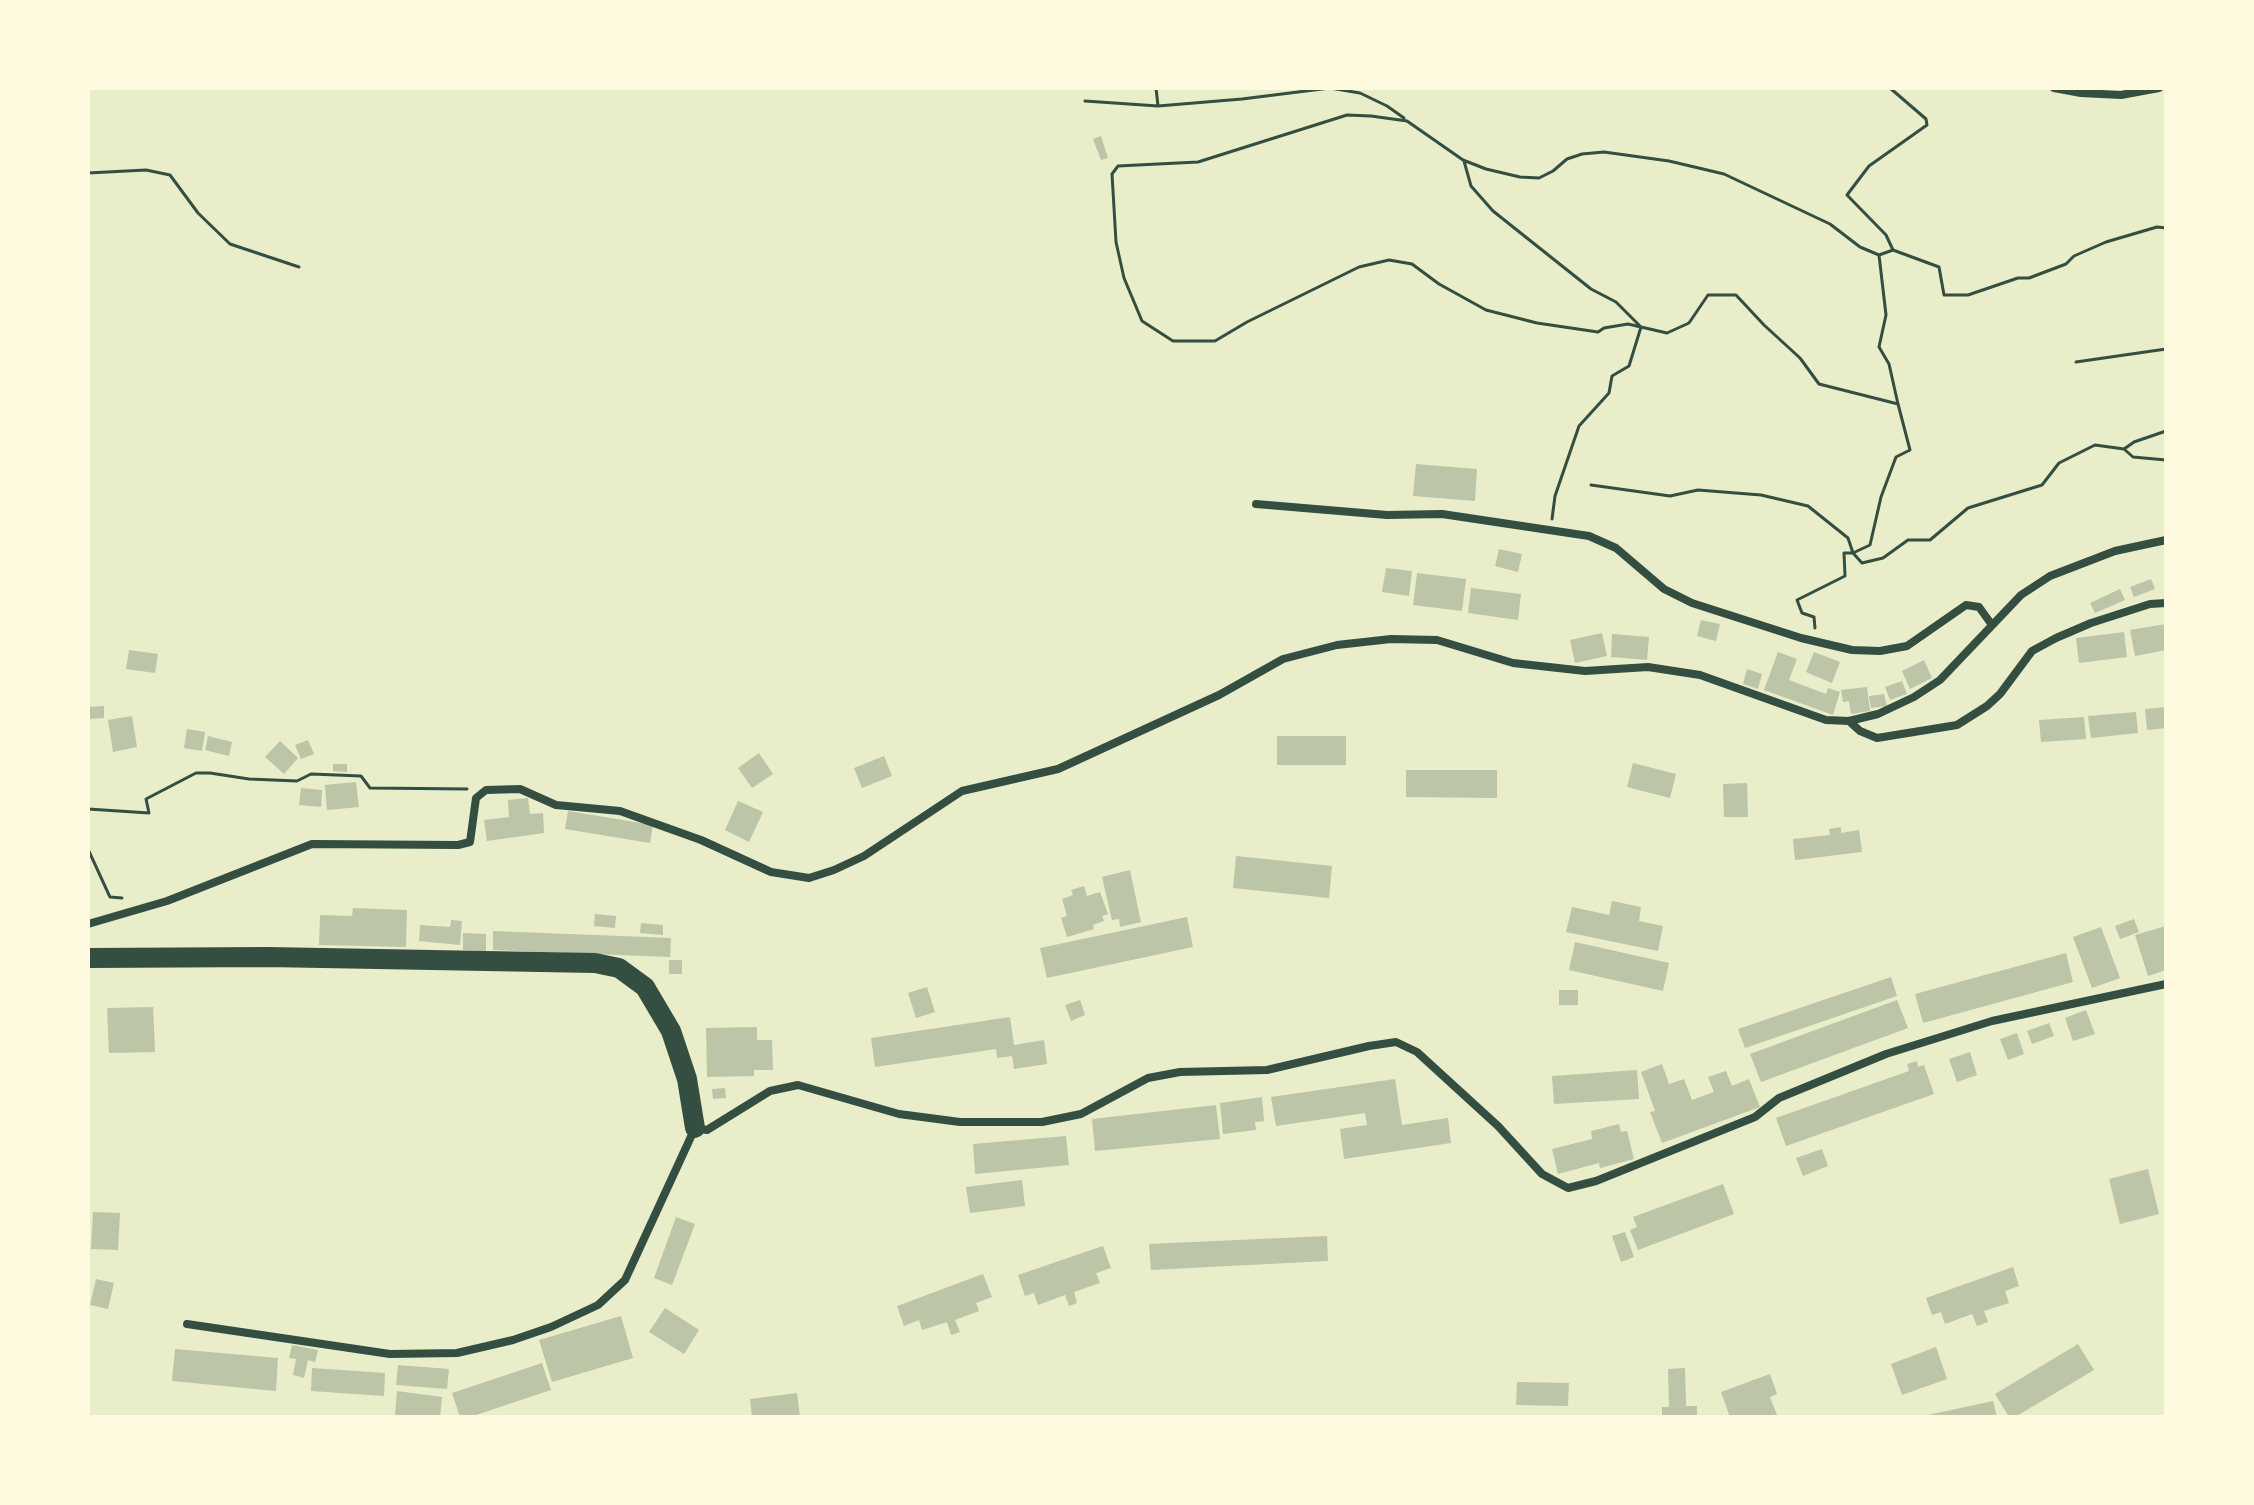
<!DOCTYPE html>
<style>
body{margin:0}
#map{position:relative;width:2254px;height:1505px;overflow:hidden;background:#e9edc9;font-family:"Alegreya Sans",sans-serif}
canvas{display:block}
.frame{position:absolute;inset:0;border:90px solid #fefae0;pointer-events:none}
</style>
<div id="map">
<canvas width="2254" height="1505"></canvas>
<div class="frame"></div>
</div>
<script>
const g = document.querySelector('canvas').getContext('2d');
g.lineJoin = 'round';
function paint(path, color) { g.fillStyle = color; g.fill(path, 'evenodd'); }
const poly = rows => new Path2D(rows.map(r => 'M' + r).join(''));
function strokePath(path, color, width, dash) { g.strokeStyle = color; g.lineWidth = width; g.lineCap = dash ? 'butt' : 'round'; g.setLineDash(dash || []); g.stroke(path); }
const building = poly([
 [1101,136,1108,158,1101,160,1093,139],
 [1416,464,1477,469,1475,501,1413,496],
 [1499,549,1522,554,1518,572,1495,566],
 [1386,568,1412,571,1409,596,1382,592],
 [1417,573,1466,579,1462,611,1413,605],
 [2151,579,2155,589,2134,597,2130,587],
 [1471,588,1521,594,1518,620,1468,613],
 [2120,589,2125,600,2095,613,2090,603],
 [1701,620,1720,624,1716,641,1697,636],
 [2166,624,2166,650,2135,656,2130,630],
 [2124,632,2127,657,2079,663,2076,638],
 [1602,633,1607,656,1575,663,1570,640],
 [1612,634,1649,637,1647,660,1611,657],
 [129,650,158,654,155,673,126,669],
 [1778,652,1797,659,1789,680,1826,694,1828,688,1840,692,1833,715,1764,690],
 [1814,652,1840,662,1832,683,1806,672],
 [1924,660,1932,678,1910,689,1902,671],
 [1747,669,1762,674,1758,689,1743,684],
 [1902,681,1907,694,1890,700,1885,687],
 [1867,687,1870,711,1851,714,1849,701,1843,702,1841,690],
 [1884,694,1887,706,1871,708,1869,696],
 [104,706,104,718,88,719,88,707],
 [2166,707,2166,728,2147,730,2145,709],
 [2136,712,2138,733,2091,738,2088,716],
 [132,716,137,747,113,752,108,720],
 [2084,717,2086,739,2041,742,2039,720],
 [187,729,205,732,202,751,184,748],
 [208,736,232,742,229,756,205,750],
 [1277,736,1346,736,1346,765,1277,765],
 [308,740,314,754,301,759,295,745],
 [280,741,298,758,284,774,265,757],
 [759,753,773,774,752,788,738,768],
 [884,756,892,776,862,788,854,768],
 [1633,763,1676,774,1670,798,1627,787],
 [333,764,347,764,347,772,333,771],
 [1406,770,1497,770,1497,798,1406,797],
 [356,782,359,807,327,810,325,785],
 [1747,783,1748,817,1724,817,1723,784],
 [301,788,322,790,321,807,299,805],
 [528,798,530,814,543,813,544,833,487,841,484,820,509,817,508,800],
 [738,801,763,812,749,842,725,830],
 [568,811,653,825,650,843,565,829],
 [1841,827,1841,833,1859,830,1862,852,1795,860,1793,839,1830,835,1829,829],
 [1236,856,1332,866,1329,898,1233,888],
 [1130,870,1141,922,1120,927,1119,919,1112,920,1102,877],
 [1084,886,1087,896,1100,892,1108,914,1102,916,1104,921,1093,925,1094,929,1067,937,1061,918,1067,916,1062,899,1073,895,1071,890],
 [1612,901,1641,907,1639,921,1663,926,1658,951,1566,932,1572,907,1609,915],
 [353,908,407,910,406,947,319,945,320,915,352,916],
 [595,914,616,916,615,928,594,926],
 [1187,917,1193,947,1047,978,1040,948],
 [2134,919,2139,932,2120,939,2115,926],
 [451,920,462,921,460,945,419,941,420,925,450,927],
 [641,923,663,925,663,935,640,933],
 [2166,926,2166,970,2148,976,2135,935],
 [2101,927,2120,978,2092,988,2073,937],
 [493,931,671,938,670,957,493,950],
 [463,933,486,934,486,951,463,950],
 [1575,942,1669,963,1663,991,1569,970],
 [2066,953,2073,982,1923,1023,1915,994],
 [669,960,682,960,682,974,669,974],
 [1891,977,1897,996,1745,1048,1738,1029],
 [927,987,935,1012,916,1018,908,993],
 [1559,990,1578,990,1578,1005,1559,1005],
 [1080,1000,1085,1015,1071,1021,1065,1005],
 [1897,1000,1908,1028,1761,1082,1750,1054],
 [153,1007,155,1052,109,1053,107,1008],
 [2086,1010,2095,1034,2073,1041,2065,1018],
 [1010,1017,1014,1045,1044,1040,1047,1064,1014,1069,1012,1056,997,1058,996,1049,875,1067,871,1038],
 [2049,1023,2054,1036,2032,1044,2027,1031],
 [757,1027,757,1040,772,1040,773,1070,754,1070,754,1076,707,1077,706,1028],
 [2017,1033,2024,1054,2008,1060,2000,1039],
 [1970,1052,1977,1075,1957,1082,1949,1059],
 [1917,1061,1918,1067,1924,1065,1934,1094,1786,1146,1776,1118,1909,1071,1907,1064],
 [1662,1064,1669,1084,1684,1079,1692,1100,1714,1092,1708,1077,1726,1071,1732,1086,1749,1079,1760,1107,1662,1143,1650,1112,1655,1111,1641,1072],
 [1637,1070,1639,1099,1554,1104,1552,1076],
 [1395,1079,1402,1125,1448,1118,1451,1143,1344,1159,1340,1129,1367,1125,1365,1113,1276,1126,1271,1097],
 [725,1088,726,1098,713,1099,712,1089],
 [1262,1097,1264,1121,1255,1122,1256,1130,1223,1134,1220,1103],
 [1216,1105,1220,1139,1095,1151,1092,1119],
 [1619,1124,1621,1132,1627,1131,1634,1159,1600,1168,1599,1163,1558,1174,1552,1149,1592,1139,1591,1131],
 [1066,1136,1069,1165,975,1174,973,1144],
 [1822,1149,1828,1166,1803,1176,1796,1158],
 [2148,1169,2159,1214,2120,1224,2109,1179],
 [1022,1180,1025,1206,970,1213,966,1187],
 [1723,1184,1734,1214,1638,1250,1630,1230,1637,1227,1633,1217],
 [93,1212,120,1213,118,1250,91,1249],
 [676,1217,695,1224,672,1285,654,1278],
 [1625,1232,1634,1257,1621,1262,1612,1236],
 [1327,1236,1328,1261,1151,1270,1149,1244],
 [1103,1246,1111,1268,1096,1273,1100,1283,1074,1292,1077,1303,1069,1306,1065,1295,1038,1305,1034,1293,1025,1296,1018,1275],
 [2013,1267,2019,1286,2005,1291,2009,1303,1984,1311,1988,1322,1977,1326,1972,1314,1945,1324,1941,1312,1932,1315,1926,1298],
 [983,1274,992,1297,976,1303,979,1311,955,1320,960,1332,951,1335,947,1322,922,1330,919,1320,904,1326,897,1306],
 [96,1279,114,1283,108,1309,90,1305],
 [665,1308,699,1330,684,1354,649,1332],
 [621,1316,633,1358,552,1382,539,1340],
 [2078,1344,2094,1370,2015,1417,2009,1417,1995,1394],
 [292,1345,318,1350,315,1362,308,1360,304,1378,293,1375,296,1359,289,1358],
 [1936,1347,1947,1379,1902,1395,1891,1364],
 [175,1349,278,1358,276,1391,172,1381],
 [542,1363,551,1390,470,1417,460,1417,452,1393],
 [398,1365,449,1369,447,1389,396,1385],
 [312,1368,385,1373,384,1396,311,1391],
 [1685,1368,1686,1406,1697,1406,1697,1417,1662,1417,1662,1407,1669,1407,1668,1369],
 [1770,1374,1777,1394,1770,1397,1777,1415,1730,1417,1721,1392],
 [1517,1382,1569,1383,1568,1406,1516,1405],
 [397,1391,442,1397,440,1417,395,1415],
 [797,1393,800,1417,752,1417,750,1399],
 [1993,1401,1997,1417,1923,1417,1923,1416]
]);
const path = poly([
 [1156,88,1158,106],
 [1890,88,1926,119,1927,125,1869,166,1847,195,1886,235,1893,250,1939,267,1944,295,1968,295,2018,278,2029,278,2066,264,2074,256,2106,242,2157,227,2166,228],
 [1085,101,1158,106,1242,99,1330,88,1360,93,1387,106,1404,118],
 [1464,161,1471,186,1493,211,1591,289,1616,302,1641,327,1629,366,1612,376,1609,393,1579,426,1555,496,1552,519],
 [88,173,146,170,170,175,198,213,230,244,299,267],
 [1879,255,1886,315,1879,347,1889,364,1898,404,1819,384,1800,358,1764,325,1736,295,1708,295,1689,323,1667,333,1628,324,1604,328,1598,332,1537,323,1486,310,1439,284,1412,264,1389,260,1359,267,1247,322,1215,341,1173,341,1142,321,1124,278,1116,242,1112,174,1118,166,1198,162,1347,115,1371,116,1407,121,1463,160,1486,169,1520,177,1539,178,1553,171,1567,159,1582,154,1604,152,1669,161,1724,174,1830,224,1860,247,1879,255,1893,250],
 [2076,362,2166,349],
 [2166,431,2134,442,2124,449,2133,457,2166,460],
 [1591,485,1670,496,1698,490,1761,495,1808,506,1848,538,1853,553,1862,563,1883,558,1908,540,1930,540,1968,508,2042,485,2059,463,2095,445,2124,449],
 [1815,628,1814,617,1802,613,1797,600,1845,576,1844,553,1853,553,1870,545,1881,497,1896,457,1910,450,1898,404],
 [88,809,149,813,146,799,196,773,210,773,249,779,297,781,311,774,361,776,370,788,467,789],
 [88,849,110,897,122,898]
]);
const minor = poly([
 [2054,88,2081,93,2121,95,2159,88],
 [1256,504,1387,515,1442,514,1589,536,1616,548,1664,589,1692,603,1801,638,1852,650,1880,651,1907,646,1966,605,1979,607,1992,625],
 [1849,721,1860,731,1877,738,1957,725,1987,706,2000,694,2032,651,2056,638,2091,623,2150,604,2166,603],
 [88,924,167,901,312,844,458,845,470,842,476,798,486,790,520,789,556,805,620,811,701,840,771,872,809,878,834,870,864,856,962,791,1058,769,1219,695,1283,659,1337,645,1391,639,1437,640,1513,663,1585,671,1648,667,1700,675,1826,720,1849,721,1878,714,1914,697,1940,680,2021,595,2050,576,2115,551,2166,540],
 [187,1324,390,1354,457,1353,513,1340,551,1327,598,1305,625,1280,695,1128,707,1130,770,1091,798,1085,899,1114,960,1122,1042,1122,1081,1114,1148,1078,1180,1072,1267,1070,1369,1046,1396,1042,1417,1052,1498,1126,1542,1174,1568,1188,1596,1181,1755,1117,1779,1098,1886,1054,1992,1021,2166,984]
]);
const trunk = poly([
 [88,958,268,957,595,963,619,968,645,987,671,1031,687,1079,695,1128]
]);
paint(building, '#bcc5a7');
strokePath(path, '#344e41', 3);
strokePath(minor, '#344e41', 8);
strokePath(trunk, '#344e41', 20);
</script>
